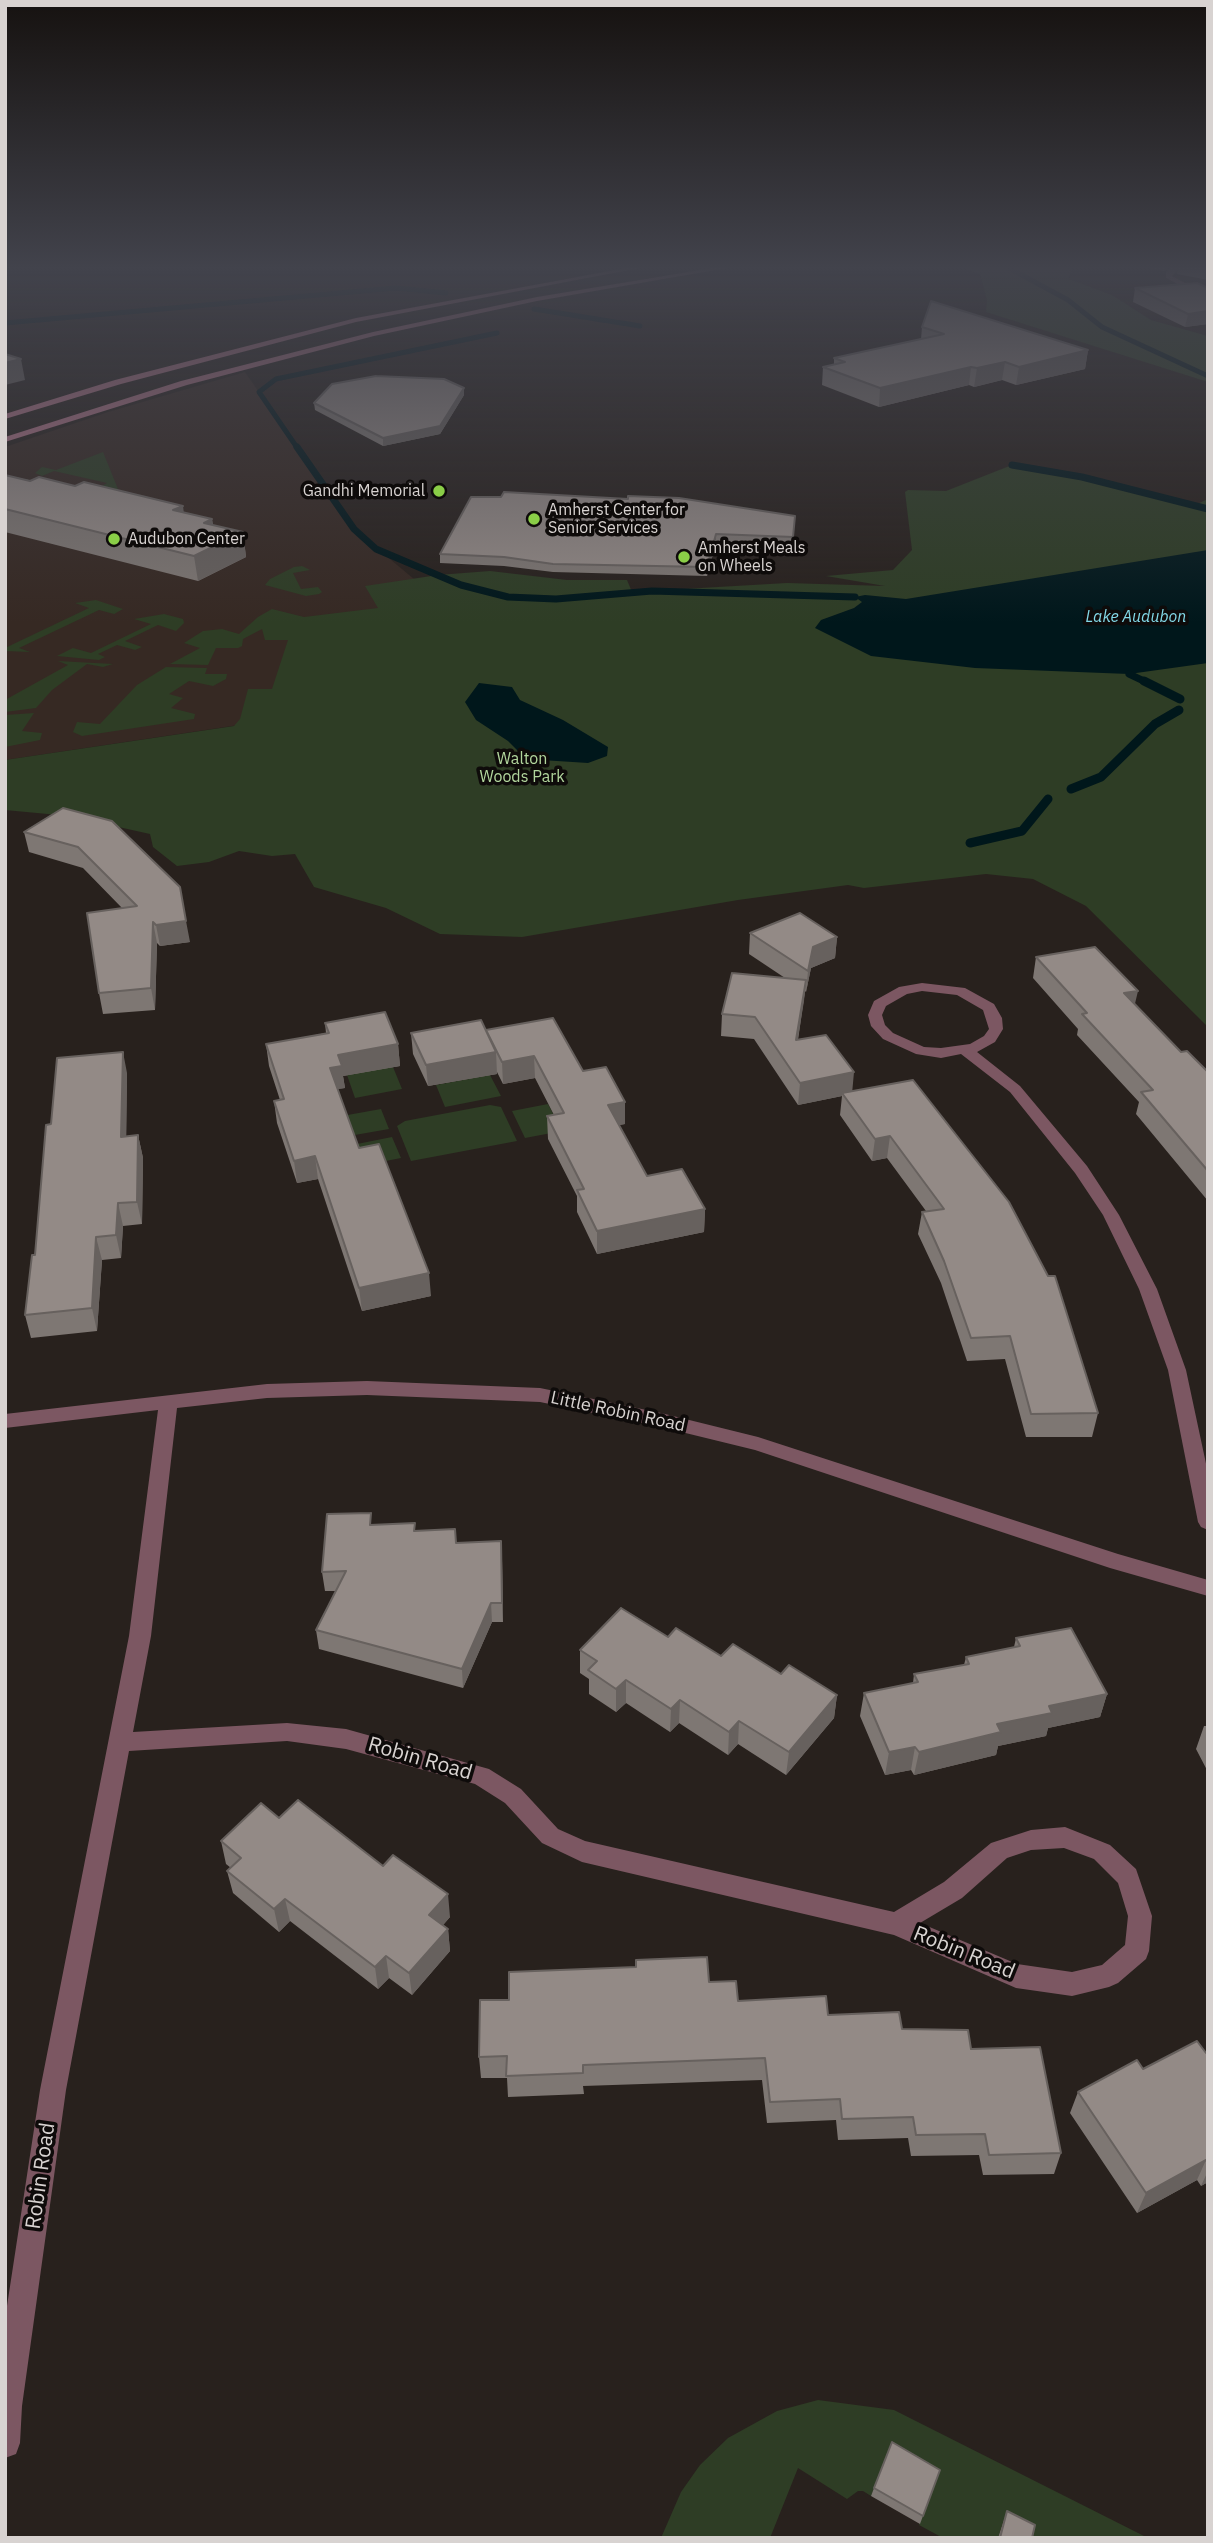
<!DOCTYPE html>
<style>
body{margin:0}
#map{position:relative;width:1213px;height:2543px;overflow:hidden;background:#28211d;font-family:"IBM Plex Sans",sans-serif}
canvas{display:block}
.frame{position:absolute;inset:0;border:7px solid #d8d3d1;pointer-events:none}
</style>
<div id="map">
<canvas width="1213" height="2543"></canvas>
<div class="frame"></div>
</div>
<script>
const g = document.querySelector('canvas').getContext('2d');
g.lineJoin = 'round';
function paint(path, color) { g.fillStyle = color; g.fill(path, 'evenodd'); }
const poly = rows => new Path2D(rows.map(r => 'M' + r).join(''));
function strokePath(path, color, width, dash) { g.strokeStyle = color; g.lineWidth = width; g.lineCap = dash ? 'butt' : 'round'; g.setLineDash(dash || []); g.stroke(path); }
function drawText(font, color, halo, rows, align = 'center') {
  g.font = font + ' "IBM Plex Sans",sans-serif'; g.lineWidth = 7; g.setLineDash([]); g.textBaseline = 'middle'; g.strokeStyle = halo; g.fillStyle = color; for (const [text, x, y, turn = 0] of rows) {
    g.save(); g.translate(x, y); g.rotate((+turn || 0) * Math.PI / 180); g.textAlign = isNaN(turn) ? turn : align; if (halo) g.strokeText(text, 0, 0); g.fillText(text, 0, 0); g.restore();
  }
}
const built = poly([
 [245,372,354,529,451,610,259,722,5,760,5,447,108,412]
]);
const green = poly([
 [962,267,1071,267,1069,279,1112,295,1151,320,1208,336,1208,382,986,312,987,300,980,274],
 [103,452,120,494,99,488,107,483,54,471,42,476,35,473,42,467,56,470],
 [1012,465,1083,477,1195,505,1208,499,1208,1027,1086,906,1033,879,986,874,864,888,848,885,738,900,522,937,440,934,386,908,314,887,295,854,272,856,239,851,209,862,177,866,153,847,150,834,69,816,5,810,5,760,234,726,240,719,248,689,272,689,288,640,265,640,262,629,243,639,242,646,238,648,216,648,208,665,170,664,200,648,184,643,203,631,222,629,239,634,258,617,272,609,304,617,378,608,365,586,438,575,490,571,567,580,627,580,632,592,787,583,885,586,826,576,893,570,912,550,905,492,908,490,946,491],
 [302,566,310,570,293,573,301,589,318,587,322,592,319,594,306,596,265,585,270,579,294,567],
 [96,600,123,609,114,614,99,610,19,648,30,652,5,651,5,648,89,608,75,603],
 [164,614,183,619,184,623,176,631,158,625,125,641,142,647,135,650,117,645,98,654,105,657,99,660,57,656,73,648,91,653,151,624,134,619],
 [58,661,113,664,103,667,87,664,52,690,36,708,5,712,5,700,68,665],
 [166,667,207,668,205,674,227,674,226,679,213,686,189,681,169,694,183,698,171,708,195,714,194,719,82,736,73,732,77,722,100,724,137,685],
 [34,713,22,731,42,733,40,740,5,747,5,715],
 [393,1067,402,1089,355,1098,347,1075],
 [490,1075,501,1096,445,1107,436,1085],
 [548,1104,562,1131,525,1138,512,1111],
 [490,1105,501,1107,517,1141,411,1161,397,1126,405,1121],
 [381,1109,389,1129,349,1136,342,1116],
 [392,1137,401,1158,360,1166,352,1145],
 [818,2400,894,2410,1148,2538,1030,2538,1004,2520,998,2538,943,2538,919,2525,937,2479,889,2451,871,2496,863,2491,858,2491,847,2499,798,2468,770,2538,661,2538,681,2492,700,2465,728,2438,777,2411]
]);
const water = poly([
 [1208,550,1208,663,1129,674,975,668,871,656,815,628,821,620,854,608,862,602,855,597,865,595,906,599],
 [479,683,512,687,520,700,563,720,608,747,607,756,588,763,526,759,508,741,476,720,465,702]
]);
const streamFar2 = poly([
 [1007,267,1068,300,1102,327,1208,376],
 [534,309,640,326],
 [5,323,396,288,446,293],
 [298,449,259,392,276,379,497,333]
]);
const streamFar1 = poly([
 [297,447,354,529,376,549,461,585,508,597,556,599,652,591,855,597],
 [1012,465,1082,477,1208,509],
 [1129,674,1148,683]
]);
const stream = poly([
 [1144,681,1180,699],
 [1071,789,1101,777,1155,724,1179,710],
 [970,843,1022,831,1048,799]
]);
const minor = poly([
 [1172,267,1180,267,1172,276,1208,295,1208,300,1166,278,1166,272,1172,267],
 [922,983,965,988,994,1004,1002,1018,1003,1029,995,1042,977,1052,1020,1086,1087,1166,1119,1215,1157,1289,1186,1370,1208,1473,1208,1530,1201,1527,1198,1522,1168,1370,1139,1289,1103,1215,1075,1173,1010,1092,961,1054,941,1058,916,1054,883,1039,871,1026,868,1015,874,1001,899,987,922,983],
 [922,991,957,995,983,1010,989,1029,984,1036,970,1044,941,1048,924,1047,893,1033,885,1025,882,1015,886,1006,907,994,922,991],
 [367,1381,540,1388,661,1413,758,1437,1118,1554,1208,1580,1208,1596,1110,1568,755,1450,661,1427,540,1402,367,1395,267,1398,177,1408,151,1636,133,1732,287,1723,346,1729,489,1769,521,1789,558,1829,585,1841,894,1912,944,1882,991,1843,1031,1830,1065,1827,1110,1845,1136,1869,1152,1916,1149,1951,1146,1959,1118,1983,1109,1987,1072,1996,1016,1988,894,1935,582,1862,542,1843,505,1803,475,1784,346,1749,287,1741,129,1751,66,2090,22,2406,20,2443,16,2454,5,2458,5,2319,40,2090,129,1636,158,1410,5,1428,5,1414,267,1384,367,1381],
 [1064,1848,1094,1859,1118,1883,1128,1916,1125,1945,1102,1965,1072,1972,1017,1964,920,1923,962,1898,1007,1858,1031,1850,1064,1848]
]);
const secondary = poly([
 [631,267,645,267,356,322,121,384,5,419,5,414,115,380,356,318,631,267],
 [718,267,733,267,537,301,374,336,187,385,5,442,5,437,181,381,373,332,537,297,718,267]
]);
const wall = poly([
 [1142,267,1168,267,1164,271],
 [1178,267,1208,267,1208,280,1177,274],
 [1135,288,1208,288,1208,324,1185,327,1133,302],
 [922,327,1088,350,1085,369,1016,385,1002,380,974,387,969,385,879,407,822,385,823,367,834,365,834,358,921,339],
 [464,395,440,434,383,446,315,410,314,403],
 [5,475,212,519,213,525,243,532,246,557,198,581,5,532],
 [795,516,792,546,716,543,707,576,553,572,504,566,440,563,440,554],
 [63,808,190,942,160,946,157,943,155,1010,103,1014,99,993,122,908,83,868,29,852,24,832],
 [750,933,837,937,835,958,811,968,806,992,805,991,798,1040,852,1091,913,1080,1098,1413,1092,1437,1026,1437,1005,1359,967,1361,941,1283,918,1234,922,1212,926,1211,887,1158,872,1161,840,1115,842,1096,798,1105,754,1039,721,1036,722,1014,785,978,749,954],
 [1036,957,1135,1005,1181,1052,1208,1072,1208,1201,1136,1114,1139,1102,1077,1035,1078,1029,1033,978],
 [325,1023,398,1044,400,1066,343,1076,345,1088,337,1089,359,1148,431,1296,362,1311,318,1179,297,1183,277,1123,274,1101,280,1100,269,1066,266,1044,326,1033],
 [486,1031,583,1071,625,1124,619,1125,647,1176,705,1209,704,1232,597,1254,577,1212,577,1196,548,1139,547,1116,554,1115,535,1078,503,1084,497,1072,497,1074,428,1086,413,1054,411,1033],
 [127,1073,126,1137,138,1135,143,1158,142,1224,123,1226,121,1258,102,1260,97,1331,31,1338,25,1315,35,1255,51,1124],
 [373,1525,416,1531,457,1543,502,1560,503,1622,492,1622,463,1688,319,1649,316,1630,336,1591,325,1591,322,1572],
 [668,1637,721,1656,781,1674,837,1695,834,1718,786,1775,738,1744,728,1755,679,1723,670,1732,626,1703,616,1712,589,1694,589,1679,580,1673,580,1650],
 [1016,1638,1107,1694,1100,1717,1048,1728,1046,1736,998,1746,996,1755,914,1775,911,1770,885,1775,860,1716,864,1693,913,1683,914,1674,964,1665,966,1657,1014,1647],
 [1204,1726,1208,1726,1208,1772,1196,1749],
 [279,1818,383,1866,450,1917,443,1925,448,1929,450,1951,412,1995,389,1978,378,1989,290,1921,279,1932,233,1893,227,1871,231,1868,226,1864,221,1841],
 [709,1982,738,2001,828,2015,902,2029,971,2049,1061,2153,1054,2174,983,2175,979,2155,911,2156,908,2138,838,2140,836,2120,767,2123,762,2080,583,2086,584,2094,508,2097,507,2078,481,2078,479,2057,509,2000],
 [1208,2052,1208,2182,1201,2186,1197,2180,1137,2213,1070,2113,1078,2092,1143,2069],
 [940,2470,920,2524,871,2496,874,2488],
 [1007,2511,1032,2538,998,2538]
]);
const shadedWall = poly([
 [1208,311,1208,324,1185,327,1188,314],
 [1088,350,1085,369,1016,385,1019,367],
 [21,359,25,380,5,385,5,363],
 [1005,362,1002,380,974,387,977,368],
 [971,367,969,385,879,407,880,388],
 [464,388,464,395,440,434,383,446,383,438],
 [183,506,186,530,173,510],
 [212,519,215,543,204,523],
 [243,532,246,557,198,581,194,556],
 [716,534,716,543,707,576,707,567],
 [186,921,190,942,160,946,156,925],
 [153,922,157,943,155,1010,151,988],
 [837,937,835,958,811,968,806,992,808,971,813,947],
 [806,980,804,1001,794,1062,796,1040],
 [1138,991,1133,1012,1124,993],
 [398,1044,400,1066,343,1076,345,1088,332,1090,330,1068,338,1055],
 [123,1052,127,1073,126,1160,121,1137],
 [496,1052,497,1074,428,1086,426,1065],
 [534,1056,535,1078,503,1084,502,1062],
 [854,1072,852,1094,842,1093,842,1096,798,1105,800,1083],
 [625,1102,625,1124,608,1127,608,1105],
 [138,1135,143,1158,142,1224,137,1202],
 [890,1136,887,1158,872,1161,875,1139],
 [315,1156,318,1179,297,1183,294,1161],
 [118,1203,123,1226,121,1258,116,1235],
 [705,1209,704,1232,597,1254,597,1231],
 [96,1237,102,1260,97,1331,92,1308],
 [429,1273,431,1296,362,1311,359,1288],
 [501,1541,502,1560,503,1622,502,1603],
 [491,1603,492,1622,463,1688,462,1669],
 [626,1680,626,1703,616,1712,616,1689],
 [1107,1694,1100,1717,1048,1728,1046,1736,998,1746,996,1755,914,1775,919,1752,1049,1706],
 [837,1695,834,1718,786,1775,789,1752],
 [680,1700,679,1723,670,1732,671,1709],
 [739,1721,738,1744,728,1755,729,1732],
 [915,1747,911,1770,885,1775,889,1752],
 [448,1894,450,1917,432,1938,429,1915],
 [285,1899,290,1921,279,1932,274,1909],
 [448,1929,450,1951,412,1995,409,1973],
 [386,1956,389,1978,378,1989,375,1967],
 [1206,2160,1197,2180,1137,2213,1146,2193],
 [1208,2171,1208,2182,1201,2186]
]);
const building = poly([
 [1197,283,1208,288,1208,311,1188,314,1135,288,1197,283],
 [931,301,1088,350,1019,367,1005,362,977,368,971,367,880,388,823,367,845,362,834,358,944,334,922,327,931,301],
 [5,354,21,359,5,363,5,354],
 [376,376,444,379,464,388,440,426,383,438,314,403,332,384,376,376],
 [5,475,30,481,39,477,75,486,84,482,183,506,173,510,212,519,204,523,243,532,194,556,5,509,5,475],
 [504,492,628,499,628,496,679,498,795,516,793,537,716,534,707,567,553,564,504,557,440,554,471,497,501,497,504,492],
 [63,808,112,821,180,887,186,921,156,925,153,922,151,988,99,993,87,913,137,906,78,847,24,832,63,808],
 [800,913,837,937,813,947,808,971,750,933,800,913],
 [1095,947,1138,991,1124,993,1181,1052,1187,1051,1208,1072,1208,1171,1141,1092,1153,1090,1082,1014,1087,1013,1036,957,1095,947],
 [732,973,806,980,796,1040,826,1035,854,1072,800,1083,755,1017,722,1014,732,973],
 [385,1012,398,1044,338,1055,342,1066,330,1068,359,1148,379,1144,429,1273,359,1288,315,1156,294,1161,274,1101,284,1099,266,1044,329,1033,325,1023,385,1012],
 [553,1018,583,1071,606,1067,625,1102,608,1105,647,1176,682,1169,705,1209,597,1231,577,1190,584,1189,547,1116,564,1113,534,1056,502,1062,486,1030,553,1018],
 [481,1020,496,1052,426,1065,411,1033,481,1020],
 [123,1052,121,1137,138,1135,137,1202,118,1203,116,1235,96,1237,92,1308,25,1315,32,1255,35,1255,46,1125,51,1124,57,1058,123,1052],
 [913,1080,1009,1202,1048,1276,1055,1276,1098,1413,1031,1414,1010,1336,971,1338,944,1261,922,1212,944,1209,890,1136,875,1139,842,1093,913,1080],
 [371,1513,370,1525,415,1523,414,1531,455,1529,456,1543,501,1541,502,1603,491,1603,462,1669,316,1630,346,1571,322,1572,327,1514,371,1513],
 [621,1608,668,1637,676,1628,721,1656,733,1644,781,1674,789,1665,837,1695,789,1752,739,1721,729,1732,680,1700,671,1709,626,1680,616,1689,588,1670,597,1661,580,1650,621,1608],
 [1071,1628,1107,1694,1049,1706,1052,1713,997,1724,1001,1732,919,1752,915,1747,889,1752,864,1693,918,1682,914,1674,969,1664,966,1657,1020,1646,1016,1638,1071,1628],
 [298,1800,383,1866,393,1855,448,1894,429,1915,448,1929,409,1973,386,1956,375,1967,285,1899,274,1909,227,1871,241,1858,221,1841,261,1803,279,1818,298,1800],
 [707,1957,709,1982,736,1981,738,2001,826,1996,828,2015,899,2012,902,2029,968,2030,971,2049,1040,2047,1061,2153,989,2155,985,2134,916,2135,913,2117,842,2119,840,2099,770,2102,765,2058,583,2065,583,2073,506,2076,507,2056,479,2057,480,2000,509,2000,509,1972,636,1967,636,1960,707,1957],
 [1197,2041,1206,2053,1208,2052,1208,2162,1206,2160,1146,2193,1078,2092,1137,2060,1143,2069,1197,2041],
 [892,2442,940,2470,923,2516,874,2488,892,2442],
 [1007,2511,1035,2525,1032,2538,1000,2538,1007,2511]
]);
const markers = [
 [439,491,7,"#8ace47"],
 [534,519,7,"#8ace47"],
 [114,539,7,"#8ace47"],
 [684,557,7,"#8ace47"]
];
const farPoinames = [
 ["Gandhi Memorial",425,491,"right"],
 ["Amherst Center for",548,510],
 ["Senior Services",548,528],
 ["Audubon Center",128,539],
 ["Amherst Meals",698,548],
 ["on Wheels",698,566]
];
const farWaternames = [
 ["Lake Audubon",1136,617]
];
const farParknames = [
 ["Walton",522,759],
 ["Woods Park",522,777]
];
const streetNames = [
 ["Little Robin Road",618,1412,12]
];
const nearStreetnames = [
 ["Robin Road",420,1759,16],
 ["Robin Road",964,1953,22],
 ["Robin Road",41,2176,-82]
];
paint(built, '#362923');
paint(green, '#2e3d25');
paint(water, '#00171b');
strokePath(streamFar2, '#00171b', 5);
strokePath(streamFar1, '#00171b', 7);
strokePath(stream, '#00171b', 9);
paint(minor, '#7c5762');
paint(secondary, '#af7386');
paint(wall, '#7e7773');
paint(shadedWall, '#67615e');
paint(building, '#938a86');
strokePath(building, '#67615e', 2);
const sky = g.createLinearGradient(0, 0, 0, 623);
sky.addColorStop(0, '#161210');
sky.addColorStop(0.43, '#42434c');
sky.addColorStop(1, '#42434c00');
g.fillStyle = sky;
g.fillRect(0, 0, 1213, 623);
for (const [x, y, r, color] of markers) { const dot = new Path2D(); dot.arc(x, y, r, 0, 2 * Math.PI); g.fillStyle = color; g.fill(dot); strokePath(dot, '#0e0b0a', 2.5); }
drawText('16px', '#d8d3d1', '#0e0b0a', farPoinames, 'left');
drawText('italic 16px', '#83d9e8', '#0e0b0a', farWaternames);
drawText('16px', '#b2d69d', '#0e0b0a', farParknames);
drawText('18px', '#d8d3d1', '#0e0b0a', streetNames);
drawText('21px', '#d8d3d1', '#0e0b0a', nearStreetnames);
</script>
